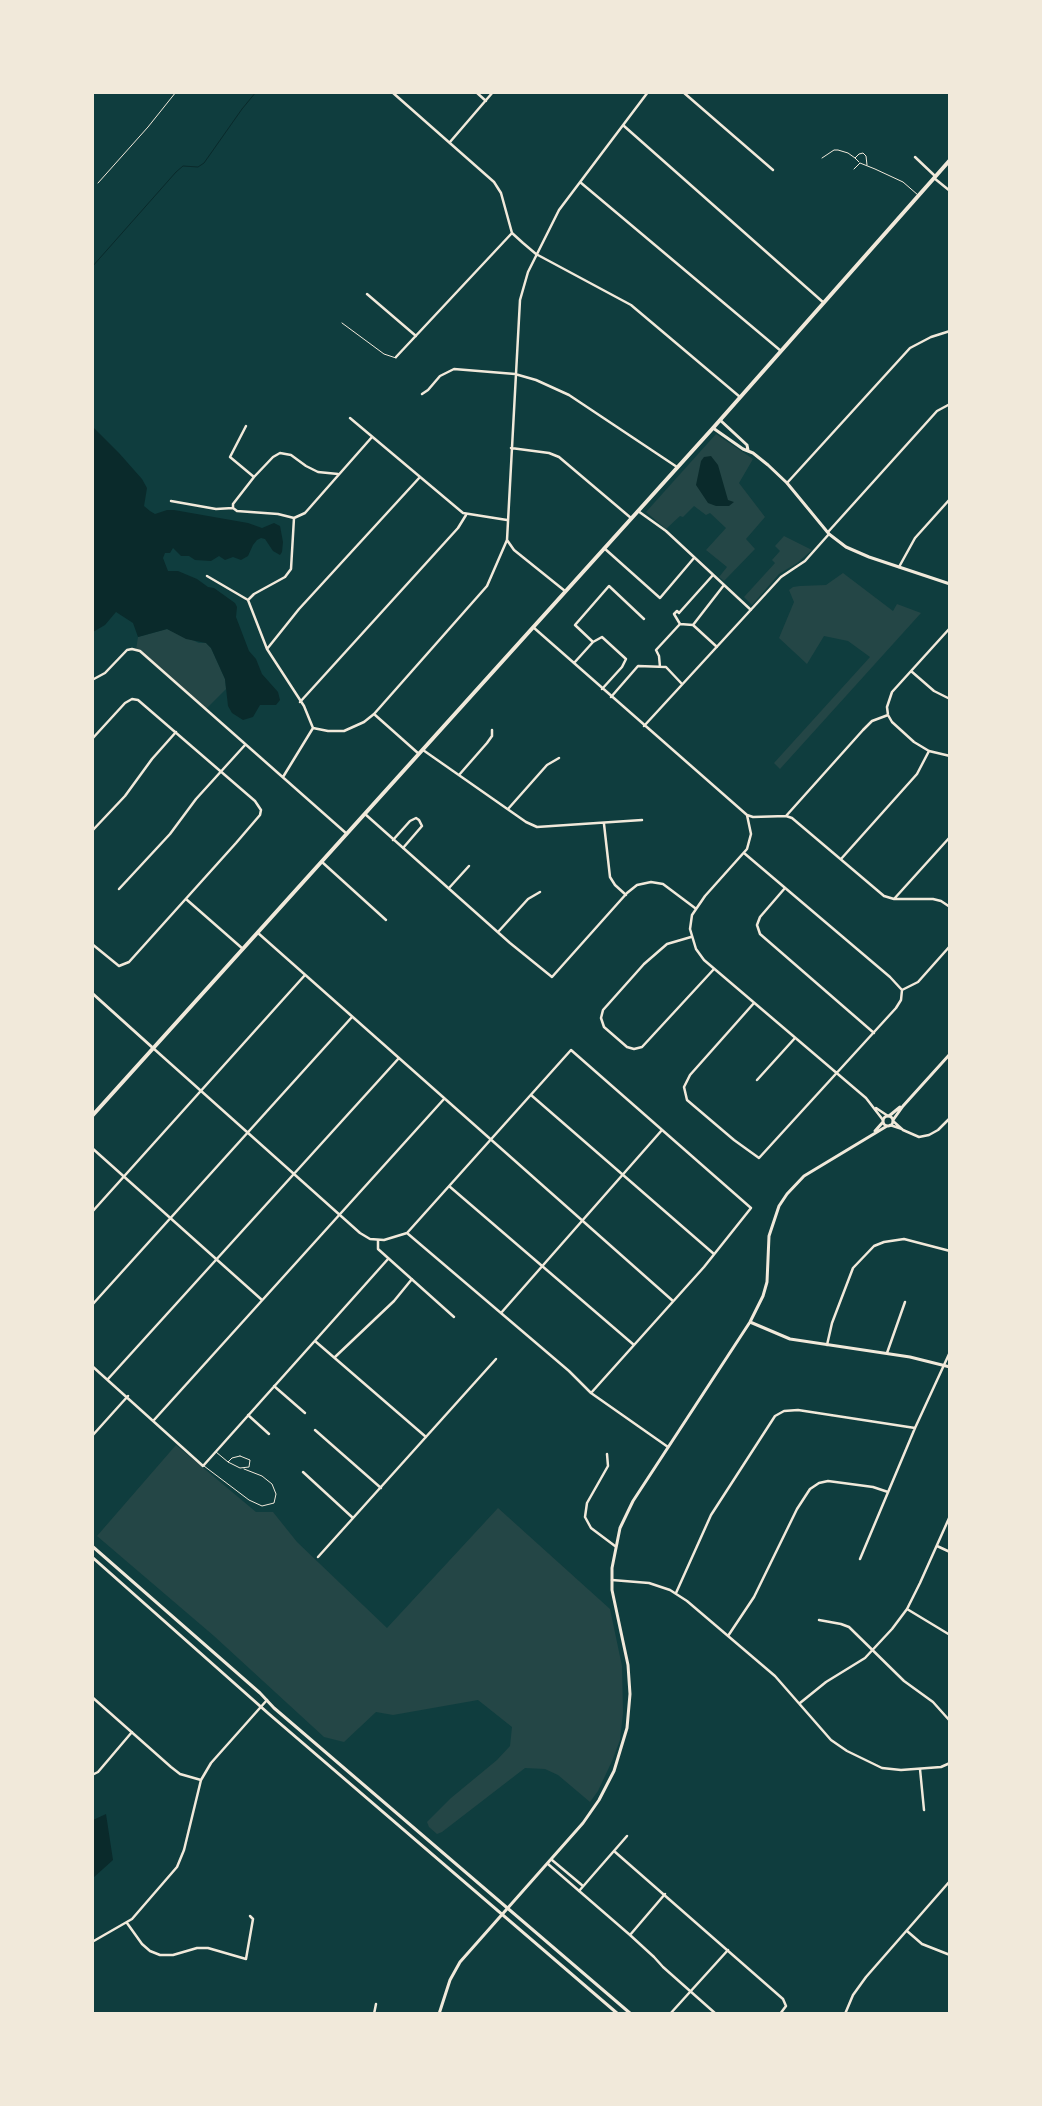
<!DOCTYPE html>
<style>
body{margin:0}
#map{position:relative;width:1042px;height:2106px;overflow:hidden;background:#0f3d3e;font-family:Commissioner,sans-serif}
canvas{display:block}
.frame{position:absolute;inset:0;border:94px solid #f1e9da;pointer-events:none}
</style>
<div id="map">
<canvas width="1042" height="2106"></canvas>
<div class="frame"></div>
</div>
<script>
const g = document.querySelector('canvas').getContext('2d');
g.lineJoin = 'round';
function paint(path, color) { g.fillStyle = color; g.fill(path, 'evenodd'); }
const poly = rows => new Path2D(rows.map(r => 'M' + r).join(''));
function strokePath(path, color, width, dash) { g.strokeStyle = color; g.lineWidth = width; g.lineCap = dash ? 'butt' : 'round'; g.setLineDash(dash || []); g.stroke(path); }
const green = poly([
 [716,434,753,459,739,483,765,517,746,539,755,549,724,581,719,577,727,567,706,550,726,528,710,513,706,515,694,506,683,517,680,516,666,529,646,512],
 [784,536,812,550,797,563,779,574,752,605,744,597,775,563,772,560,780,551,775,546],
 [843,573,893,611,897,604,921,613,780,769,774,763,870,657,848,641,824,636,807,664,779,638,794,602,789,590,793,587,800,586,826,585],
 [167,629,199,643,206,643,211,648,225,679,226,689,206,709,136,650,138,637],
 [176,1445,256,1512,273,1512,297,1542,387,1628,498,1508,610,1609,622,1666,623,1713,620,1740,612,1761,598,1791,590,1802,558,1775,545,1769,525,1768,442,1832,437,1834,429,1827,427,1822,451,1798,497,1760,510,1746,512,1727,478,1700,393,1715,376,1712,344,1742,324,1737,214,1636,97,1536]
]);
const water = poly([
 [93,427,119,453,142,479,147,488,144,506,150,511,155,514,167,510,174,510,248,523,262,528,274,523,280,526,283,542,282,552,280,555,273,551,265,539,261,538,257,540,253,545,248,556,241,560,233,557,225,560,219,556,211,561,195,560,189,556,181,556,173,548,170,553,165,553,163,558,168,571,178,571,197,579,208,587,214,588,235,603,237,607,236,617,249,651,256,659,262,674,278,692,280,700,276,705,260,705,253,717,243,720,232,713,228,706,225,679,211,648,206,643,186,639,167,629,138,637,133,623,116,612,105,625,93,632],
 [711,456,718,465,728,500,734,502,729,506,716,506,708,503,696,485,701,461,704,457],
 [106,1814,113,1860,93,1878,93,1820]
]);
const stream = poly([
 [92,267,176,172,183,166,198,167,204,163,242,109,256,92]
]);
const service = poly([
 [822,158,834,150,838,150,848,153,855,158],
 [859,162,855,158,859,154,863,153,866,156,867,165],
 [854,169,860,163,875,169,903,182,918,195],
 [98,183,148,127,176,92],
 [342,323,384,354,396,358],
 [216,1452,228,1462],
 [240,1456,250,1460,249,1467,240,1468,228,1462,232,1458,240,1456],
 [204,1466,249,1500,262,1506,274,1503,276,1494,272,1484,262,1476,244,1469]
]);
const minor = poly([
 [392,92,494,182,501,193,512,233,523,243,536,254,631,305,740,397],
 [476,92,486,101],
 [683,92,773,170],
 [624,126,824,303],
 [450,142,493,92],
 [915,157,935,176],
 [934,178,950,191],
 [580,182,781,351],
 [367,294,416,336],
 [396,357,512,233],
 [422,394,428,390,440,376,454,369,515,374,536,380,569,395,677,467],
 [350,418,463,513,507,520],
 [246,426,230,457,254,477],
 [511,448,549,453,559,457,631,518],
 [787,483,910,348,931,337,950,331],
 [171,501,216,509,233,508],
 [638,511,666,531,751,610],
 [294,518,278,514,237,511,233,508,233,504,254,477,273,457,280,453,291,455,306,466,318,472,338,474],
 [294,518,305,513,372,437],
 [828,532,937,411,950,404],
 [604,548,660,598,694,558],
 [899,567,915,538,950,499],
 [207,576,248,600],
 [565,591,514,550,507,540,520,300,528,272,559,210,648,92],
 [680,624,693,625,717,647],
 [693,625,724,585],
 [533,627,747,815,753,817,786,816,792,818,884,896,894,899,933,899,941,901,950,907],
 [950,628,892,692,887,707,888,715,892,722,914,742,929,751,950,756],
 [593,642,575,625,609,586,644,619],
 [267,649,299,609,420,477],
 [574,663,593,642,602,637,626,659,622,667,602,689],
 [660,667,659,656,656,650,680,624,674,614,677,611,679,613,713,575],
 [911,671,934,691,950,699],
 [92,680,105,673,127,650,132,649,140,651,347,834],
 [611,697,638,666,666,667,682,684],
 [300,702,458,528,466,515],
 [374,714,419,754],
 [644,726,781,577,805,561,829,534],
 [313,728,328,731,344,731,364,722,374,714,487,586,507,540],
 [92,739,125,703,132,699,138,700,255,801,261,810,260,815,236,843,129,962,119,966,92,944],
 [423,750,526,822,537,827,642,820],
 [459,775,487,743,492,736,492,730],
 [283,777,313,728,304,706,267,649,248,600,254,594,285,577,291,569,294,518],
 [508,809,547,765,559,758],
 [365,814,510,943,552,977,627,893,637,885,651,882,663,884,695,908],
 [747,815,751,834,747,849,705,896,692,915,690,929,696,949,704,960,866,1098,883,1120],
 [786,816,863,730,872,721,888,715],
 [604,824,610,877,615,885,626,895],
 [92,831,125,796,152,759,176,732],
 [393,840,410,821,416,818,419,820,422,826,403,848],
 [744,853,890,977,902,990,901,1000,896,1008,759,1158,734,1140,687,1100,684,1087,690,1075,754,1003],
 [841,859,917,774,929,751],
 [322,862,386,920],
 [449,888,469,866],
 [785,888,760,917,757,925,760,934,874,1033],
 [119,889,170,834,196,799,245,745],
 [186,899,243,949],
 [894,899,950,837],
 [498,932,528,899,540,892],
 [258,933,673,1301],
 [691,937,667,944,644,964,603,1010,601,1018,604,1027,627,1047,634,1049,642,1047,714,969],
 [902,990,918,982,950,946],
 [153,1048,360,1233,370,1239,384,1240,407,1233,571,1050,751,1208,704,1267,591,1393],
 [757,1080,795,1038],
 [531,1095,714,1254],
 [876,1108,888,1116],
 [893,1121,903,1130,919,1137,929,1135,938,1130,950,1118],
 [890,1125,902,1129],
 [92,1148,262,1300],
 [449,1186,634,1345],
 [92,1212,305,975],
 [407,1233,569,1371,591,1393,668,1447],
 [378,1240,378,1249,454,1317],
 [92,1305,352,1017],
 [501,1313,662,1130],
 [315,1341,426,1437],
 [827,1345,832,1323,853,1268,874,1246,884,1242,904,1239,950,1251],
 [887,1353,905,1302],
 [335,1357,394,1301,412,1279],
 [92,1366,203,1466,388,1259],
 [108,1379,399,1058],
 [274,1386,305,1413],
 [248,1415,269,1434],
 [154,1420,444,1099],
 [315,1430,381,1488],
 [92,1436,128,1396],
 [607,1454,608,1466,587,1503,585,1517,591,1528,615,1546],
 [303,1472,353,1518],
 [937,1546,950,1552],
 [318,1557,496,1359],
 [860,1559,915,1428,950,1352],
 [612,1580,649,1583,670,1590,687,1601,775,1676,831,1740,847,1751,882,1768,901,1770,941,1767,950,1763],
 [676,1593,711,1515,775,1416,784,1411,798,1410,915,1428],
 [907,1609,950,1635],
 [819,1620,841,1624,849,1627,904,1681,933,1702,950,1721],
 [728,1636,754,1597,797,1509,810,1489,819,1483,828,1481,873,1487,888,1492],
 [92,1697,171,1767,180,1774,201,1780],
 [800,1703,826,1682,865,1658,892,1629,907,1609,920,1583,950,1516],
 [920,1769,924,1810],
 [92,1775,98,1772,132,1732],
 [614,1851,783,1999,786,2006,780,2014],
 [552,1860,583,1886],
 [548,1864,630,1935,654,1957,663,1967,716,2014],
 [579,1891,627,1836],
 [127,1923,142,1944,150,1951,160,1955,173,1955,197,1948,208,1948,246,1959,253,1919,250,1916],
 [907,1931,922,1944,950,1955],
 [630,1935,665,1894],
 [92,1942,132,1919,177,1867,184,1850,201,1780,211,1763,267,1700],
 [374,2014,376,2004],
 [670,2014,728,1950],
 [845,2014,853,1995,866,1977,950,1881]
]);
const tertiary = poly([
 [720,420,747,445,748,450],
 [713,428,743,449,753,453,768,465,787,483,829,534,846,547,869,557,950,584],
 [92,993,153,1048],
 [889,1116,900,1107],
 '883 1121a5 5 0 1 1 10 0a5 5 0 1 1-10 0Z',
 [893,1120,903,1106,950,1054],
 [875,1131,883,1122],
 [750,1322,790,1339,910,1357,950,1367],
 [439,2014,450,1980,460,1962,583,1823,599,1800,614,1771,627,1728,630,1694,628,1665,612,1590,612,1568,620,1528,633,1501,750,1322,763,1296,767,1282,769,1236,779,1206,787,1194,804,1176,887,1126]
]);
const secondary = poly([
 [92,1546,260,1693,274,1708,631,2014],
 [92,1557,269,1714,618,2014]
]);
const primary = poly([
 [92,1116,713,428,950,160]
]);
paint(green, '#244646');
paint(water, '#0a2a2b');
strokePath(stream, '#0a2a2b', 1);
strokePath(service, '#f1e9da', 1);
strokePath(minor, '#f1e9da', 2.5);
strokePath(tertiary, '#f1e9da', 3);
strokePath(secondary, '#f1e9da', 3);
strokePath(primary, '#f1e9da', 4);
</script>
